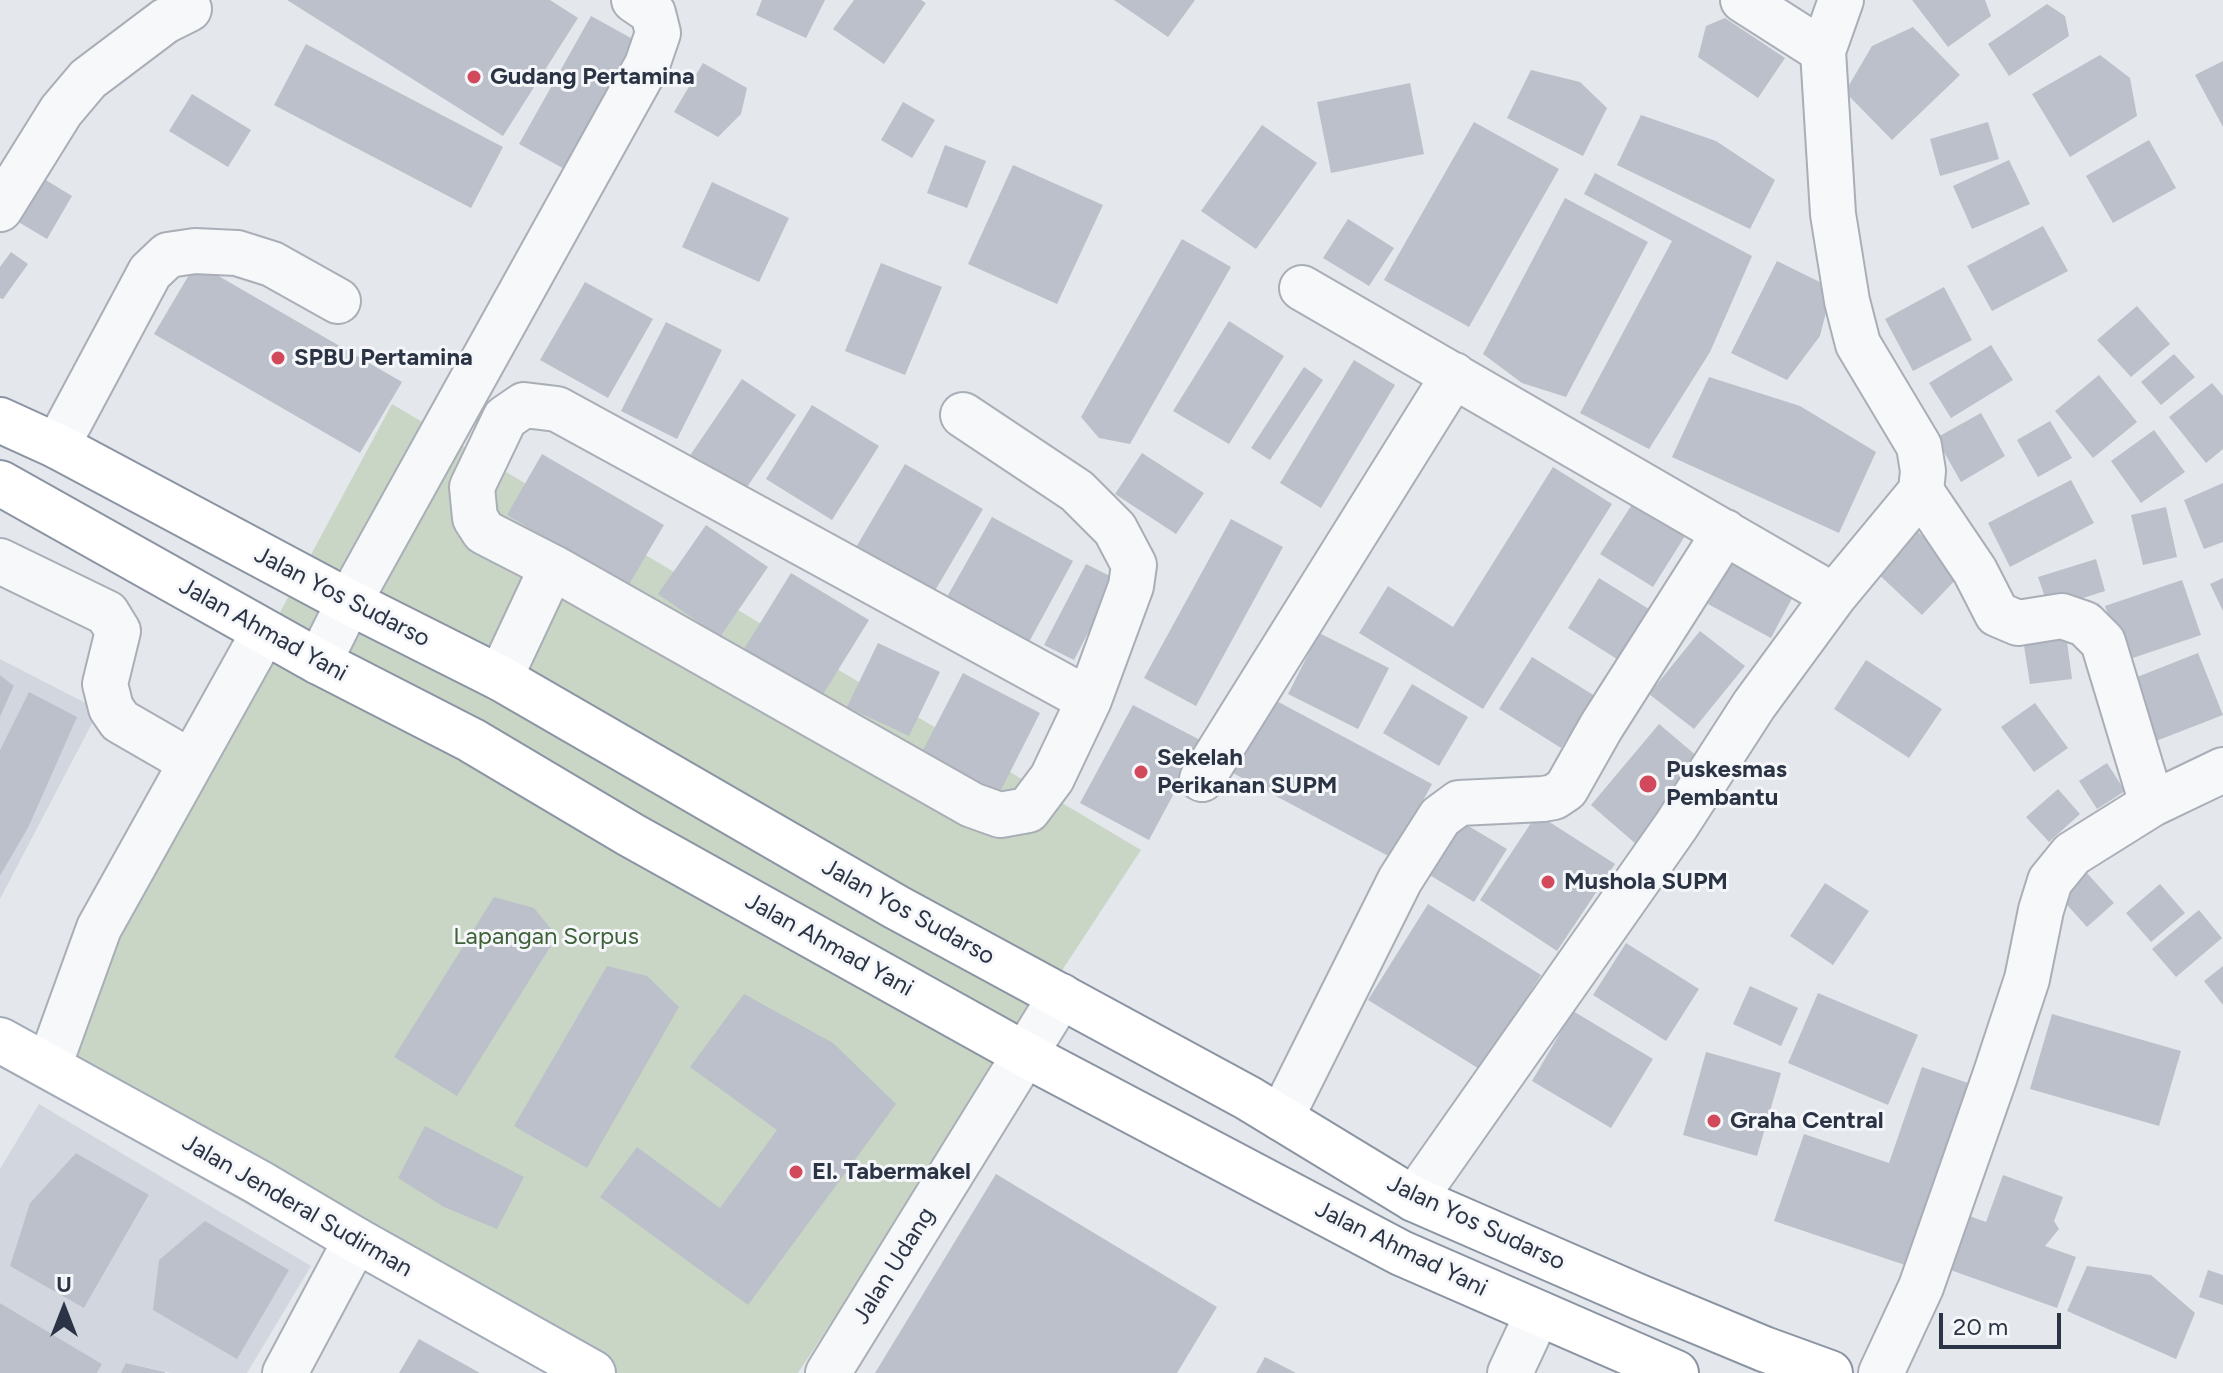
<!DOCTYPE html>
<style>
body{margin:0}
#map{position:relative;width:2223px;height:1373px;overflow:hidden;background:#e4e7ec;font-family:Figtree,sans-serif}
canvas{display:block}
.north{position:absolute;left:24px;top:1269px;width:80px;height:80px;-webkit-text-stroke:6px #f4f6f9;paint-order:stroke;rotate:0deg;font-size:22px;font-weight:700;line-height:32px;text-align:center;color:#2b3445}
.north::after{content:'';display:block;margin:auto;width:28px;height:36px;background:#2b3445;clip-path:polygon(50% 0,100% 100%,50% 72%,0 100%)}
.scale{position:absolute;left:1939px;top:1313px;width:122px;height:36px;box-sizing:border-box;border:4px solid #2b3445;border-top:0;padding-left:10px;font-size:24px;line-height:28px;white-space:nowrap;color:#2b3445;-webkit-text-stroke:6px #f4f6f9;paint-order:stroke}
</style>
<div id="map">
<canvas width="2223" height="1373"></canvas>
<div class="north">U</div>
<div class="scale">20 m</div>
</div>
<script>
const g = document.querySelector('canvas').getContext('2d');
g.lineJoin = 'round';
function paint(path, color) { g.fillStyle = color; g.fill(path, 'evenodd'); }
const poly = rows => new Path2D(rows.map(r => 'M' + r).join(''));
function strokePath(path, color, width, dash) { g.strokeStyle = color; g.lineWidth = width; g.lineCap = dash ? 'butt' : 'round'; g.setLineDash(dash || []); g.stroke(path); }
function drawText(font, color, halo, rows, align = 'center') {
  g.font = font + ' Figtree,sans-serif'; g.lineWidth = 6; g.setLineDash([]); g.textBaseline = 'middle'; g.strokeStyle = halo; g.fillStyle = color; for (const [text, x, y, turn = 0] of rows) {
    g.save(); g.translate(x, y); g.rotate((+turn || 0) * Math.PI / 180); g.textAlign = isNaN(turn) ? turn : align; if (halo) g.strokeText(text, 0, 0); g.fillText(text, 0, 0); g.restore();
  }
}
const built = poly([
 [0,659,99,710,0,899,0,876,28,828,29,693,0,750,0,717,14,687,0,675],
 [39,1104,311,1266,247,1373,171,1373,127,1363,121,1373,97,1373,102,1364,0,1303,0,1169],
 [76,1153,149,1196,84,1308,30,1203],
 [205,1222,154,1310,159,1260]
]);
const green = poly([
 [392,404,1141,850,798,1373,547,1373,28,1081]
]);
const building = poly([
 [287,0,550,0,578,18,503,136],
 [762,0,825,0,806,38,756,15],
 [854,0,921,0,926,3,884,64,833,29],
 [1114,0,1195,0,1168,37],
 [1912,0,1985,0,1991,16,1948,47],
 [2047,4,2065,16,2069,36,2009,76,1988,44],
 [591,16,640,43,568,171,519,144],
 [1725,18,1785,58,1758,98,1698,57,1706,26],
 [1913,27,1960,75,1892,140,1845,92,1872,46],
 [306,44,503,147,471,208,274,105],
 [2100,55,2130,78,2137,116,2070,157,2032,94],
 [2223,61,2223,127,2195,75],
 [703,63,747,88,741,114,718,137,674,112],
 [1531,70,1580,82,1607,108,1583,156,1507,118],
 [1410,83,1424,154,1331,173,1317,102],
 [192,94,251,130,228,167,169,131],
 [903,102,935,120,912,158,881,140],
 [1641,115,1716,141,1775,180,1750,229,1617,165],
 [1474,122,1559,169,1469,327,1384,280],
 [1988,122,1999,159,1940,176,1930,139],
 [1262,125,1317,163,1256,249,1201,211],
 [2149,140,2176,188,2113,223,2086,176],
 [945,145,986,161,967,208,927,193],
 [2009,160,2030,204,1972,229,1953,186],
 [1013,165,1103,205,1057,304,968,264],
 [1595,173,1752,256,1710,352,1649,449,1580,413,1672,241,1584,194],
 [36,174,72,196,47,239,10,217],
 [712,182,789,218,759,282,682,247],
 [1565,198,1648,242,1566,397,1522,383,1483,354],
 [1348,219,1394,248,1369,286,1323,258],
 [2043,226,2068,271,1992,311,1967,266],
 [1182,239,1231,267,1130,444,1099,438,1081,417],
 [11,252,28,264,3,299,0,298,0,267],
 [1777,261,1832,288,1820,336,1787,380,1731,353],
 [196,263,402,382,360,453,154,334],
 [881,263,942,287,905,375,845,351],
 [585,282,653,319,608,398,540,360],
 [1944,287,1972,340,1913,371,1885,319],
 [2137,306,2170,344,2131,377,2097,340],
 [1229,321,1284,356,1229,444,1173,411],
 [666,322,722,350,677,439,621,411],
 [1991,345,2013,380,1951,418,1929,383],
 [2174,354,2195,377,2161,405,2141,382],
 [1354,360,1395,385,1321,508,1280,483],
 [1304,367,1323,380,1270,460,1251,448],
 [2099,375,2137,422,2093,458,2055,411],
 [1709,377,1800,406,1876,452,1839,533,1672,457],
 [742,379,796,415,743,493,689,457],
 [2212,383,2223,396,2223,449,2206,463,2169,417],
 [812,405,879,446,832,520,766,479],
 [1981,413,2005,456,1961,482,1936,438],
 [2050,421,2072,458,2038,477,2017,440],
 [2154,430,2185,472,2141,503,2111,461],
 [1142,453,1204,493,1176,534,1115,494],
 [542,454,664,525,628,586,507,515],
 [905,464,983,509,933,594,855,549],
 [1553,467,1612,504,1483,709,1359,633,1388,586,1453,627],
 [2071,480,2094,523,2010,567,1988,523],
 [2223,483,2223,542,2204,549,2184,500],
 [1633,503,1685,536,1653,587,1600,554],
 [2166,507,2177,557,2143,565,2131,515],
 [992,517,1073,561,1029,642,947,597],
 [1231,519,1283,547,1196,706,1144,678],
 [706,525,768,567,720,637,658,594],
 [1914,528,1962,573,1922,615,1874,570],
 [1733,557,1796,591,1771,638,1708,604],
 [2096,559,2105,591,2049,609,2038,577],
 [1086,564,1116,579,1074,660,1044,645],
 [791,573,869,620,822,696,744,649],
 [1599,578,1660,616,1628,666,1568,628],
 [2223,578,2223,611,2210,584],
 [2182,580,2201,635,2124,661,2105,606],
 [2065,627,2072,679,2030,684,2022,633],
 [1700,631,1745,666,1694,729,1649,694],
 [1319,633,1389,668,1358,729,1288,694],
 [878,643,940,672,909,736,847,707],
 [2198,653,2223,715,2156,741,2132,679],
 [1532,657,1595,696,1561,748,1499,709],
 [1866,660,1942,709,1909,758,1834,709],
 [963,673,1040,713,999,794,921,754],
 [0,675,14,686,0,717],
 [1412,684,1468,717,1439,766,1383,733],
 [29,692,77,717,28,828,0,876,0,750],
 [1271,698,1432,784,1392,858,1231,772],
 [2035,703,2068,748,2034,772,2001,727],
 [1133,705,1202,741,1149,840,1080,803],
 [1659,724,1705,763,1636,844,1591,805],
 [2107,763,2125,791,2097,809,2079,781],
 [2058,789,2080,814,2049,842,2026,817],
 [1537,814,1615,864,1557,951,1480,900],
 [1455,818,1507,849,1474,902,1423,871],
 [2086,872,2114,903,2087,927,2059,896],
 [1825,883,1869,911,1833,965,1790,936],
 [2160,884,2185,913,2151,942,2126,913],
 [494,897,534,908,557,936,457,1096,394,1057],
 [1428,904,1541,975,1481,1070,1368,1000],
 [2199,910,2222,938,2176,977,2152,949],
 [1626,943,1699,989,1666,1041,1593,995],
 [607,966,647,976,679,1007,587,1168,514,1126],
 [2223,966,2223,1005,2204,981],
 [1750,986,1798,1008,1781,1046,1733,1024],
 [1818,993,1918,1035,1888,1105,1788,1063],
 [744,994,833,1043,896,1104,748,1305,600,1197,637,1147,720,1208,777,1130,690,1067],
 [1573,1011,1653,1059,1611,1128,1532,1081],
 [2052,1014,2181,1051,2159,1126,2030,1089],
 [1706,1052,1781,1073,1757,1156,1683,1135],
 [1922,1067,1968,1083,1905,1265,1774,1221,1804,1134,1889,1163],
 [425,1126,524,1177,497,1229,444,1207,398,1178],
 [76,1153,149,1195,84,1308,10,1266,30,1203],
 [996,1174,1217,1307,1177,1373,875,1373],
 [2003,1175,2063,1197,2054,1221,2059,1229,2045,1246,2076,1257,2057,1308,1942,1267,1961,1213,1986,1222],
 [205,1221,289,1270,237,1359,153,1310,159,1260],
 [2087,1266,2151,1275,2195,1313,2176,1359,2067,1311],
 [2208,1270,2223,1275,2223,1305,2199,1297],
 [0,1303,102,1364,97,1373,0,1373],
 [419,1339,480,1373,399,1373],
 [1265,1357,1296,1373,1256,1373],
 [126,1363,165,1372,165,1373,121,1373]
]);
const minor = poly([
 [1823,51,1841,0],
 [0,209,61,111,88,79,165,21,189,9],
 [1302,288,1834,596],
 [57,446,150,272,168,255,195,251,237,253,272,264,338,301],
 [0,561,107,613,118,631,105,684,111,708,120,721,191,762],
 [552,567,972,805,1000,815,1028,810,1052,778,1089,700,1131,586,1134,565,1115,529,1077,491,963,415],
 [319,662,349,602,647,65,658,33,653,13,634,0],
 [500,678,552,567,484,532,475,518,472,487,505,418,524,405,557,409,1089,700],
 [1202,779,1454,375],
 [2152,804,2223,770],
 [49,1066,99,928,264,632],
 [1281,1118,1400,880,1440,817,1459,803,1543,799,1554,797,1566,789,1601,727,1725,532],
 [1414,1199,1676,826,1754,705,1834,596,1921,491,1923,471,1919,446,1858,344,1847,301,1833,214,1823,51,1743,0],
 [285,1373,356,1240],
 [828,1373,1061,996],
 [1510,1373,1538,1313],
 [1881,1373,1921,1287,1995,1076,2027,979,2041,910,2050,881,2072,854,2152,804,2103,642,2085,624,2062,616,2018,623,1997,614,1975,571,1921,491]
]);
const major = poly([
 [0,1040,258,1182,356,1240,593,1373]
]);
const highway = poly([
 [0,420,57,446,349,602,500,678,896,907,1248,1098,1414,1199,1639,1297,1764,1349,1830,1373],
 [0,483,319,662,471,740,631,835,1026,1055,1401,1253,1676,1373]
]);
const markers = [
 [474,77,8,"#d1495b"],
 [278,358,8,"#d1495b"],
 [1141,772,8,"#d1495b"],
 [1648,784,10,"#d1495b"],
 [1548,882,8,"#d1495b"],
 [1714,1121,8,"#d1495b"],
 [796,1172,8,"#d1495b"]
];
const poiNames = [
 ["Gudang Pertamina",490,77],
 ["SPBU Pertamina",294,358],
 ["Sekelah",1157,758],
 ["Perikanan SUPM",1157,786],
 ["Puskesmas",1666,770],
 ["Pembantu",1666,798],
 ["Mushola SUPM",1564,882],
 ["Graha Central",1730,1121],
 ["El. Tabermakel",812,1172]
];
const streetNames = [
 ["Jalan Yos Sudarso",342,597,27],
 ["Jalan Ahmad Yani",263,630,29],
 ["Jalan Yos Sudarso",908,912,29],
 ["Jalan Ahmad Yani",829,945,29],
 ["Jalan Jenderal Sudirman",297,1206,30],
 ["Jalan Yos Sudarso",1476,1223,25],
 ["Jalan Ahmad Yani",1401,1249,26],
 ["Jalan Udang",894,1266,-58]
];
const parkNames = [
 ["Lapangan Sorpus",546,937]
];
paint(built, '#d2d6de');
paint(green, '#c9d6c5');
paint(building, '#bbc0ca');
strokePath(minor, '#a9aeb7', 48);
strokePath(major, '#a3abb8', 48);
strokePath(highway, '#8b94a3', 48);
strokePath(minor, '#f7f8fa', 44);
strokePath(major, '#fff', 44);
strokePath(highway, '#fff', 44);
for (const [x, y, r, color] of markers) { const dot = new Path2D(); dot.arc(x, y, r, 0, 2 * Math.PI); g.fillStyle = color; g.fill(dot); strokePath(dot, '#f4f6f9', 3); }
drawText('bold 24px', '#2b3445', '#f4f6f9', poiNames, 'left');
drawText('24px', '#2b3445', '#f4f6f9', streetNames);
drawText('24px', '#3f6138', '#f4f6f9', parkNames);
</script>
